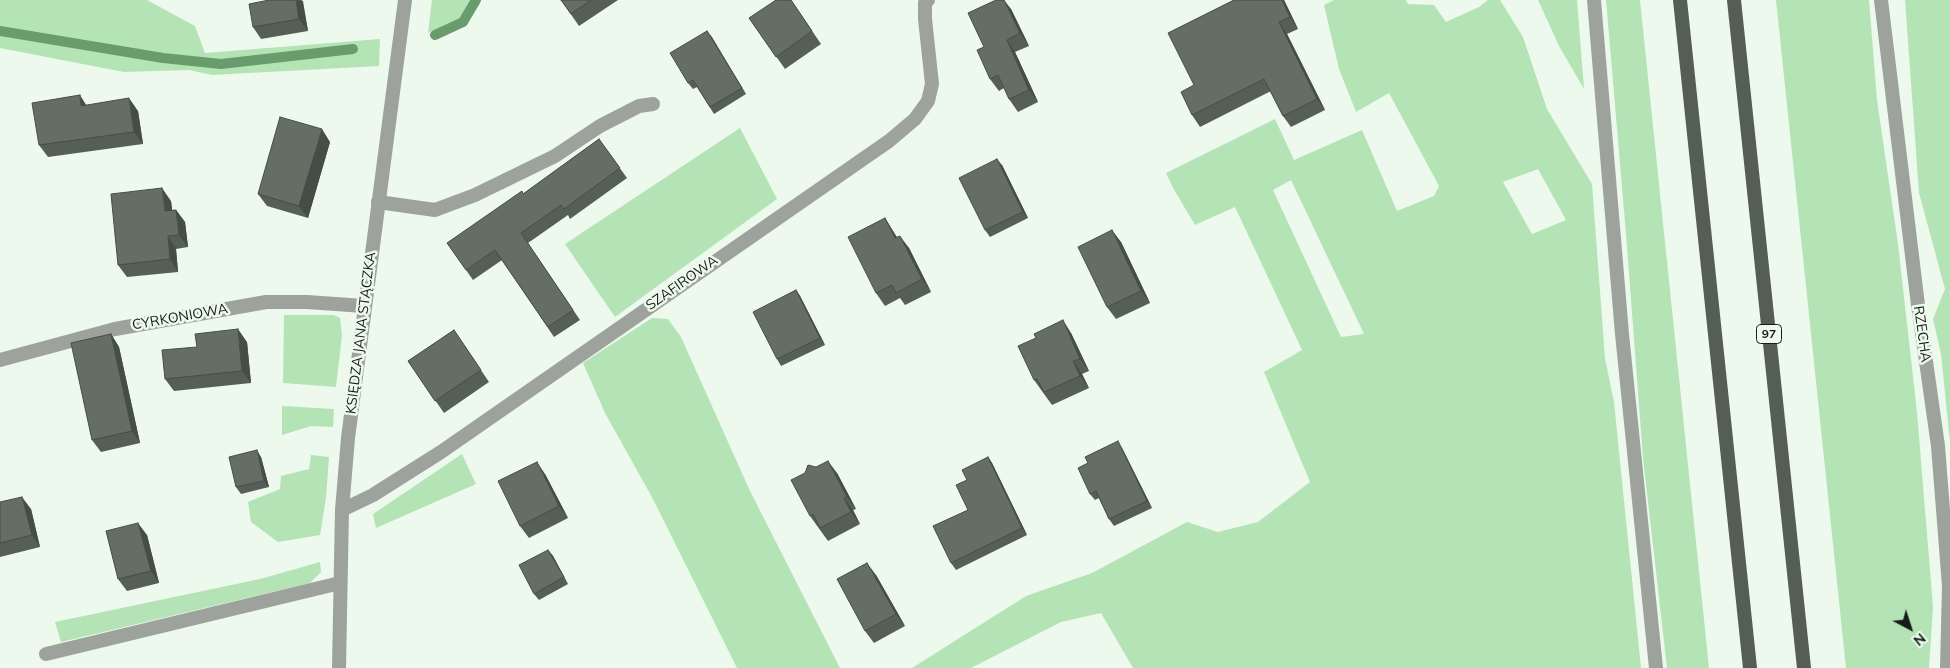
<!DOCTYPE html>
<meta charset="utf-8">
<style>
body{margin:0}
#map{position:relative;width:1950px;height:668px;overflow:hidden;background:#edf9ed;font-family:Mulish,sans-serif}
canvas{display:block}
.north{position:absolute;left:1885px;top:603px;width:50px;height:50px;-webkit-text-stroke:4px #edf9ed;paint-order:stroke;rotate:140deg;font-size:14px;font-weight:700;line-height:20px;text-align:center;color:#171c18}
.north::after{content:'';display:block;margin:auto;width:18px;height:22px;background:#171c18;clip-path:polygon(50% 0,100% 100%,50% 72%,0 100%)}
</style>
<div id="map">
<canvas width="1950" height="668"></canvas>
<div class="north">N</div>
</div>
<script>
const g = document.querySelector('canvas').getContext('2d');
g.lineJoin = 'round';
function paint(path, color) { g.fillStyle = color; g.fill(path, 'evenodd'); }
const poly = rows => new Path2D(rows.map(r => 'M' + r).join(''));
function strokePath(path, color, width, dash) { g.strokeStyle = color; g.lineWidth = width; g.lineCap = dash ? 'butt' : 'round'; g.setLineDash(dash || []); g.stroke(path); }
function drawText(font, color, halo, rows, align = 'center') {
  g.font = font + ' Mulish,sans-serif'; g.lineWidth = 5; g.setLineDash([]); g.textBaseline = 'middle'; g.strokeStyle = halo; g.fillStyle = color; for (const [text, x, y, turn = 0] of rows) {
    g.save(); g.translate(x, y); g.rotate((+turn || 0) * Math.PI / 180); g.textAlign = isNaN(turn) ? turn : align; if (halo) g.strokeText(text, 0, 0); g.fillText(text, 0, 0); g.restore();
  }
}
const green = poly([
 [0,0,147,0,195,26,205,53,380,39,379,66,212,75,189,70,124,72,0,48],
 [432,0,473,0,463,17,428,33],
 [1334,0,1406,0,1408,4,1434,5,1446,22,1479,7,1488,0,1500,0,1523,37,1547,109,1592,184,1605,358,1614,402,1641,668,1133,668,1101,613,1061,622,971,668,912,668,1026,596,1092,573,1187,522,1218,532,1258,522,1310,482,1264,372,1302,350,1235,207,1195,225,1173,188,1166,173,1275,119,1294,160,1362,130,1397,211,1434,196,1439,186,1389,93,1356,112,1339,69,1324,5],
 [1538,169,1566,220,1532,234,1503,182],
 [1291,180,1364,334,1341,337,1273,190],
 [1538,0,1577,0,1584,89,1559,46],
 [1606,0,1640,0,1709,668,1667,668,1643,458,1626,234],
 [1776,0,1869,0,1877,100,1898,244,1917,412,1933,607,1929,668,1846,668],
 [1905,0,1950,0,1950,442,1941,354,1933,319,1945,289,1919,193],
 [740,128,777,199,615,317,565,244],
 [284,315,334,315,340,318,342,335,336,387,283,383],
 [652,318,668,319,681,337,750,491,840,668,737,668,653,499,605,413,583,363],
 [282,406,334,409,333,427,311,426,282,435],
 [462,454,476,484,376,528,373,514],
 [311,455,329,457,326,498,320,535,278,542,251,522,248,502,280,489,281,476,309,469],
 [320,562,321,572,310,583,61,642,55,622,260,579]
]);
const stream = poly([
 [0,31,163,58,221,64,353,49],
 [435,35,463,22,476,0]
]);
const service = poly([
 [378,202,435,210,475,195,555,156,600,126,639,106,653,104],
 [46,654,340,583]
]);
const minor = poly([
 [1594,0,1622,334,1656,668],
 [1881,0,1918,305,1938,446,1949,586,1947,668],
 [0,360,115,329,266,302,307,302,364,306],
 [342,510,373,495,441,452,889,141,915,119,928,101,932,84,925,19,925,3,928,0]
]);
const tertiary = poly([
 [339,668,342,510,348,438,405,0]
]);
const primary = poly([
 [1680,0,1750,668],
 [1734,0,1804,668]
]);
const wall = poly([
 [269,0,302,0,308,31,261,39,253,27],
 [561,0,618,0,579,26],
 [791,0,821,44,785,69,749,18],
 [1284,0,1298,29,1287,34,1325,110,1291,127,1283,116,1271,91,1200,127,1192,115,1194,85],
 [1011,9,1029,46,1015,52,1038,102,1018,112,1009,99,1004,88,999,91,990,79,984,47],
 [707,31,746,94,714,114,697,87,693,89,688,83],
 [87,105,138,111,143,144,48,157,39,145],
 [599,139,627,178,570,219,568,215,528,243,580,320,554,337,502,260,473,280,447,243,523,194],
 [330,142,308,218,267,206,258,194],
 [1002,165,1028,218,990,237,985,230],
 [171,201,172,210,176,210,185,222,188,247,176,249,178,272,127,277,118,265],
 [885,218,893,231,897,237,909,248,931,292,905,305,900,298,885,306,876,293],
 [1121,242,1150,303,1116,319,1107,307],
 [796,290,800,296,825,345,781,366,777,359],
 [454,330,489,382,444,413,408,361],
 [1071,333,1089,371,1082,374,1089,388,1052,405,1034,380],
 [111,334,119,347,140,443,101,452,92,440],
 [247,342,251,383,174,391,165,379],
 [1122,448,1152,508,1114,526,1109,519,1099,498,1095,500,1090,494],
 [261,457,269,487,241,494,236,487],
 [988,457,992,463,1027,535,956,570,951,563,968,510,967,480],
 [837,473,856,509,853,510,860,524,828,541,810,516],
 [545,474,568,518,529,538,520,526],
 [0,502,31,509,40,547,0,557],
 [147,535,159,583,127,591,118,579],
 [548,550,553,556,568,584,539,600,534,594],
 [876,575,905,626,874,643,865,631]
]);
const shadedWall = poly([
 [296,0,303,1,308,31,299,19],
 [1004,0,1011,9,1029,46,1020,33],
 [1282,0,1284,0,1298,29,1290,17],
 [1279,22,1287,34,1325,110,1317,99],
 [707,31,712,37,746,94,742,88],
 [1007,40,1015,52,1038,102,1029,90],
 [80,95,88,108,81,106],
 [129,98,138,111,143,144,134,132],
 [322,129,330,142,308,218,299,206],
 [997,159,1002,165,1028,218,1023,212],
 [162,188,171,201,174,224,165,211],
 [176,210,185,222,188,247,179,235],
 [885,218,893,231,903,250,895,238],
 [1112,230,1121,242,1150,303,1141,291],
 [168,236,176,249,178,272,170,259],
 [900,236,909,248,931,292,922,279],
 [796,290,800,296,825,345,820,338],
 [1063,320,1071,333,1089,371,1080,359],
 [238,329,247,342,251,383,242,371],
 [111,334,119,347,140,443,132,431],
 [1073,361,1082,374,1089,388,1080,376],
 [1118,441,1122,448,1152,508,1147,501],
 [257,450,261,457,269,487,264,481],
 [988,457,992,463,1027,535,1022,528],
 [828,461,837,473,856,509,847,497],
 [537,462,545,474,568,518,559,506],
 [22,497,31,509,40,547,32,535],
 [844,498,853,510,860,524,851,512],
 [138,523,147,535,159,583,151,571],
 [548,550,553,556,568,584,564,577],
 [867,563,876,575,905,626,896,614]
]);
const building = poly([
 [269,0,296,0,299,19,253,27,249,4,269,0],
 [561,0,591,0,571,14,561,0],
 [776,0,791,0,812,31,776,57,749,18,776,0],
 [996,0,1004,0,1020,33,1007,40,1029,90,1009,99,998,75,990,79,977,50,984,47,968,13,996,0],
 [1234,0,1282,0,1290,17,1279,22,1317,99,1283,116,1264,79,1192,115,1181,92,1194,85,1168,33,1234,0],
 [707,31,742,88,710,107,693,80,688,83,670,53,707,31],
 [80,95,81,106,129,98,134,132,39,145,32,103,80,95],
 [280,117,322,129,299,206,258,194,280,117],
 [599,139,620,168,564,209,561,205,521,233,573,310,548,327,495,250,466,270,447,243,522,191,523,194,599,139],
 [997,159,1023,212,985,230,959,178,997,159],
 [162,188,165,211,176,210,179,235,168,236,170,259,118,265,111,194,162,188],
 [885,218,895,238,900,236,922,279,896,293,892,285,876,293,848,237,885,218],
 [1112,230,1141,291,1107,307,1078,247,1112,230],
 [796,290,820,338,777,359,753,312,796,290],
 [1063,320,1080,359,1073,361,1080,376,1044,392,1037,379,1034,380,1018,346,1036,338,1034,334,1063,320],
 [238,329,242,371,165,379,162,350,197,347,195,334,238,329],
 [454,330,481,370,435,401,408,361,454,330],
 [111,334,132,431,92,440,71,343,111,334],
 [1118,441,1147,501,1109,519,1096,491,1090,494,1078,468,1088,463,1085,457,1118,441],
 [257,450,264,481,236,487,229,457,257,450],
 [988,457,1022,528,951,563,933,526,968,510,956,485,967,480,962,470,988,457],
 [828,461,847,497,844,498,851,512,820,528,813,514,810,516,791,480,805,473,808,465,816,467,828,461],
 [537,462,559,506,520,526,498,481,537,462],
 [22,497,32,535,0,543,0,502,22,497],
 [138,523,151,571,118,579,106,531,138,523],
 [548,550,564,577,534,594,519,565,548,550],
 [867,563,896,614,865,631,837,579,867,563]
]);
const shields = [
 [1769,334,25]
];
const shieldNames = [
 ["97",1769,334]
];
const streetNames = [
 ["SZAFIROWA",682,283,-35],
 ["CYRKONIOWA",180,317,-10],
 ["KSIĘDZA JANA STĄCZKA",361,333,-83],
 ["RZECHA",1922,334,82]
];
paint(green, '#b4e4b5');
strokePath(stream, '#699c6c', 10);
strokePath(service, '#9da29d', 14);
strokePath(minor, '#9da29d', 14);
strokePath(tertiary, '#9da29d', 14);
strokePath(primary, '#555e55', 14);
paint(wall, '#565f56');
paint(shadedWall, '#464d46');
paint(building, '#646e64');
strokePath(building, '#464d46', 1);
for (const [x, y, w] of shields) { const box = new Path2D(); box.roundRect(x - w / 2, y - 9.5, w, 19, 4); g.fillStyle = '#edf9ed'; g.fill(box); strokePath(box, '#171c18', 1); }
drawText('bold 12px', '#171c18', null, shieldNames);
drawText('14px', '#171c18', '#edf9ed', streetNames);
</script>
